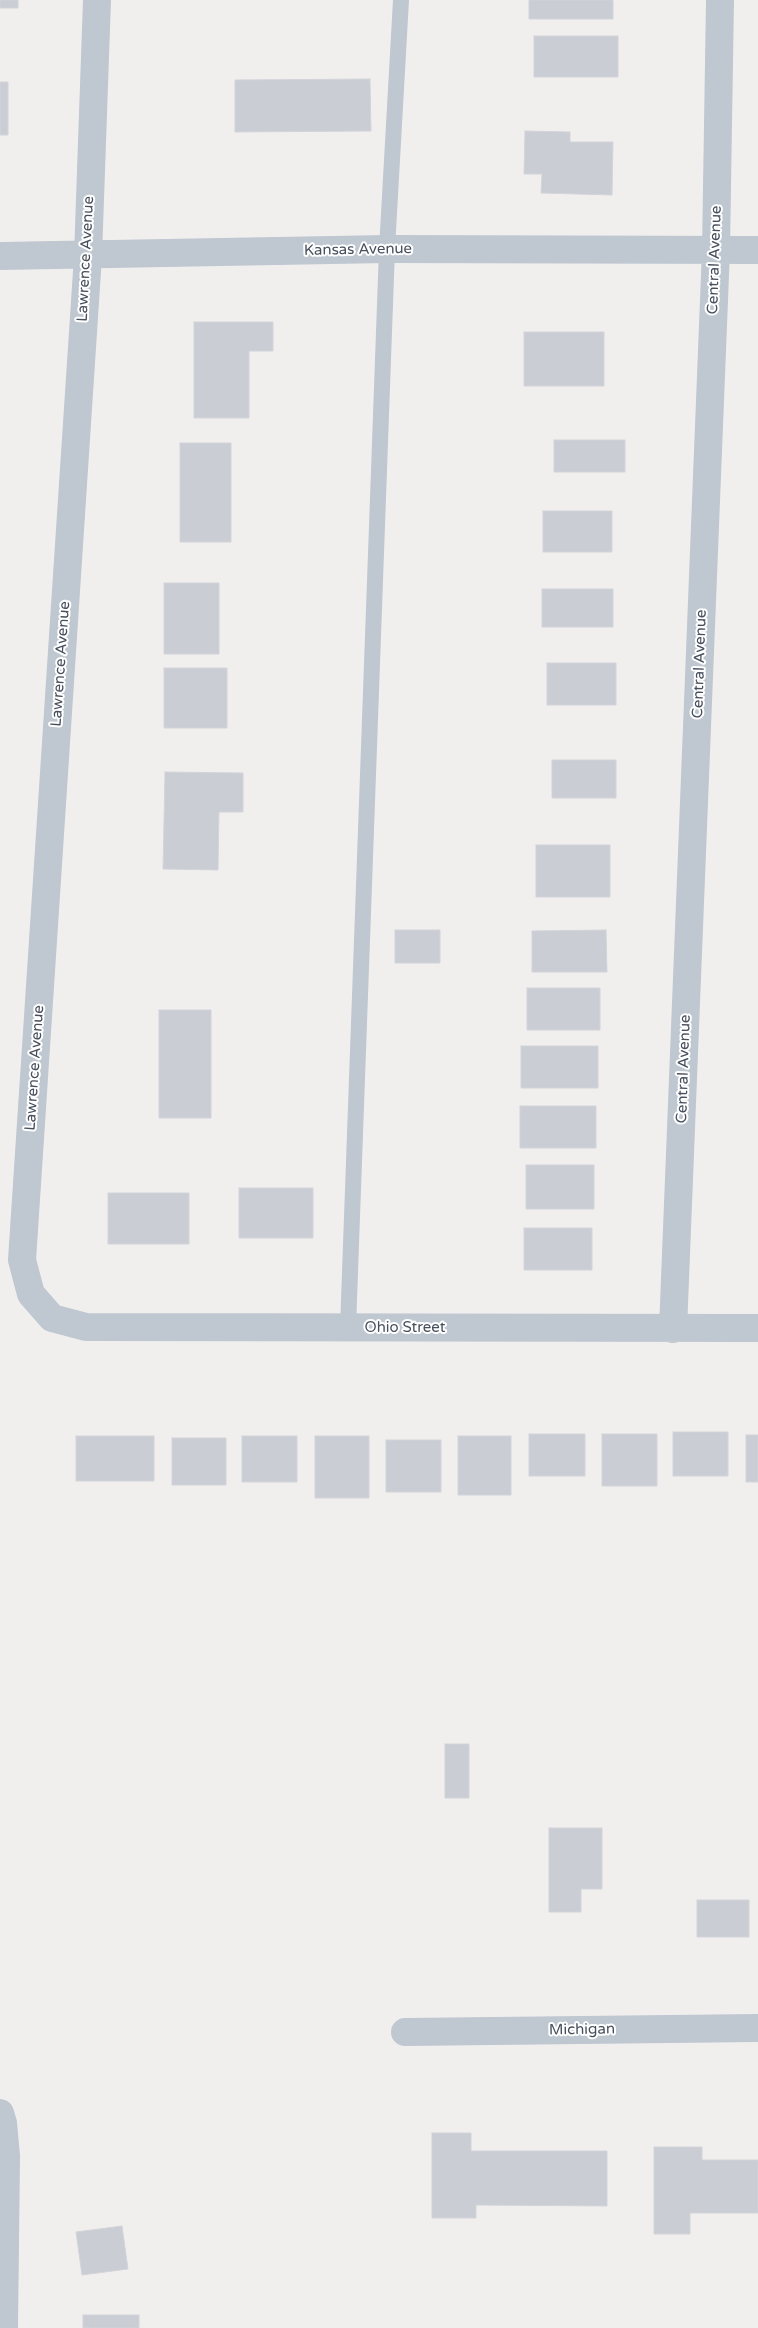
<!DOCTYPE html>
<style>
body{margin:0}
canvas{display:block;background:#f1efee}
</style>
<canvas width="758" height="2328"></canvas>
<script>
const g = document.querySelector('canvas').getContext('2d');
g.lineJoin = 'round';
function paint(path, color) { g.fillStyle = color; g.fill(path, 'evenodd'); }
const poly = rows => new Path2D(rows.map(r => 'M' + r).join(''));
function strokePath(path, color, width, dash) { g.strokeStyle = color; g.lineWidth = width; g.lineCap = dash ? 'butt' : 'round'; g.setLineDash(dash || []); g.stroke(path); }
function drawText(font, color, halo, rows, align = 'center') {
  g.font = font + ' "Varela Round",sans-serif'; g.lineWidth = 4; g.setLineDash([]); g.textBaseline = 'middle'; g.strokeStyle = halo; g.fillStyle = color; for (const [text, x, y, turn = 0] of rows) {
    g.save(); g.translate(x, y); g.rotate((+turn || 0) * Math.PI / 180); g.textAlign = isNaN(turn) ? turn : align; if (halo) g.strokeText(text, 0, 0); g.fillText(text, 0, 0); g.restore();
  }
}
const building = poly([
 [0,0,18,0,18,8,0,8,0,0],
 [529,0,613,0,613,19,529,19,529,0],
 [534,36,618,36,618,77,534,77,534,36],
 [370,79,371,131,235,132,235,80,370,79],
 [0,82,8,82,8,135,0,135,0,82],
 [525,131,570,132,570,142,613,142,612,195,541,193,542,174,524,174,525,131],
 [194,322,273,322,273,351,249,351,249,418,194,418,194,322],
 [524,332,604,332,604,386,524,386,524,332],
 [554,440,625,440,625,472,554,472,554,440],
 [180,443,231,443,231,542,180,542,180,443],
 [543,511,612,511,612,552,543,552,543,511],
 [164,583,219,583,219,654,164,654,164,583],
 [542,589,613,589,613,627,542,627,542,589],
 [547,663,616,663,616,705,547,705,547,663],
 [164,668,227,668,227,728,164,728,164,668],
 [552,760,616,760,616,798,552,798,552,760],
 [165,772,243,773,243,812,219,812,218,870,163,869,165,772],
 [536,845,610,845,610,897,536,897,536,845],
 [395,930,440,930,440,963,395,963,395,930],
 [606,930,607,972,532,972,532,931,606,930],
 [527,988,600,988,600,1030,527,1030,527,988],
 [159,1010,211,1010,211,1118,159,1118,159,1010],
 [521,1046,598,1046,598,1088,521,1088,521,1046],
 [520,1106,596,1106,596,1148,520,1148,520,1106],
 [526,1165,594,1165,594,1209,526,1209,526,1165],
 [239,1188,313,1188,313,1238,239,1238,239,1188],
 [108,1193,189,1193,189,1244,108,1244,108,1193],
 [524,1228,592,1228,592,1270,524,1270,524,1228],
 [673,1432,728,1432,728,1476,673,1476,673,1432],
 [529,1434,585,1434,585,1476,529,1476,529,1434],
 [602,1434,657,1434,657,1486,602,1486,602,1434],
 [746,1435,758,1435,758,1482,746,1482,746,1435],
 [76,1436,154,1436,154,1481,76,1481,76,1436],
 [242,1436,297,1436,297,1482,242,1482,242,1436],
 [315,1436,369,1436,369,1498,315,1498,315,1436],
 [458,1436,511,1436,511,1495,458,1495,458,1436],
 [172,1438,226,1438,226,1485,172,1485,172,1438],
 [386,1440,441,1440,441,1492,386,1492,386,1440],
 [445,1744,469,1744,469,1798,445,1798,445,1744],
 [549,1828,602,1828,602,1889,581,1889,581,1912,549,1912,549,1828],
 [697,1900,749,1900,749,1937,697,1937,697,1900],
 [432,2133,471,2133,471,2151,607,2151,607,2206,476,2205,476,2218,432,2218,432,2133],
 [654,2147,702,2147,702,2160,758,2160,758,2213,690,2213,690,2234,654,2234,654,2147],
 [122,2226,128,2269,82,2275,76,2232,122,2226],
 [83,2315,139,2315,139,2328,83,2328,83,2315]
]);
const service = poly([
 [348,1327,387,249,401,0]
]);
const minor = poly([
 [97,0,88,256,22,1260,31,1294,52,1318,86,1327,758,1328],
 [0,256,387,249,758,250],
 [673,1329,716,250,720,0],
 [405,2032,758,2028],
 [0,2113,3,2123,6,2156,4,2328]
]);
const streetNames = [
 ["Kansas Avenue",358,250,-1],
 ["Lawrence Avenue",86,259,-87],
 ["Central Avenue",715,260,-88],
 ["Lawrence Avenue",61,664,-86],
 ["Central Avenue",700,664,-88],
 ["Lawrence Avenue",35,1068,-86],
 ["Central Avenue",684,1069,-88],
 ["Ohio Street",405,1328],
 ["Michigan",582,2030,-1]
];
paint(building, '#cacdd4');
strokePath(building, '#d2d4da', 1);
strokePath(service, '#bfc7d1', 16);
strokePath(minor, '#bfc7d1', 28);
drawText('15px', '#464f5c', '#fff', streetNames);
</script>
